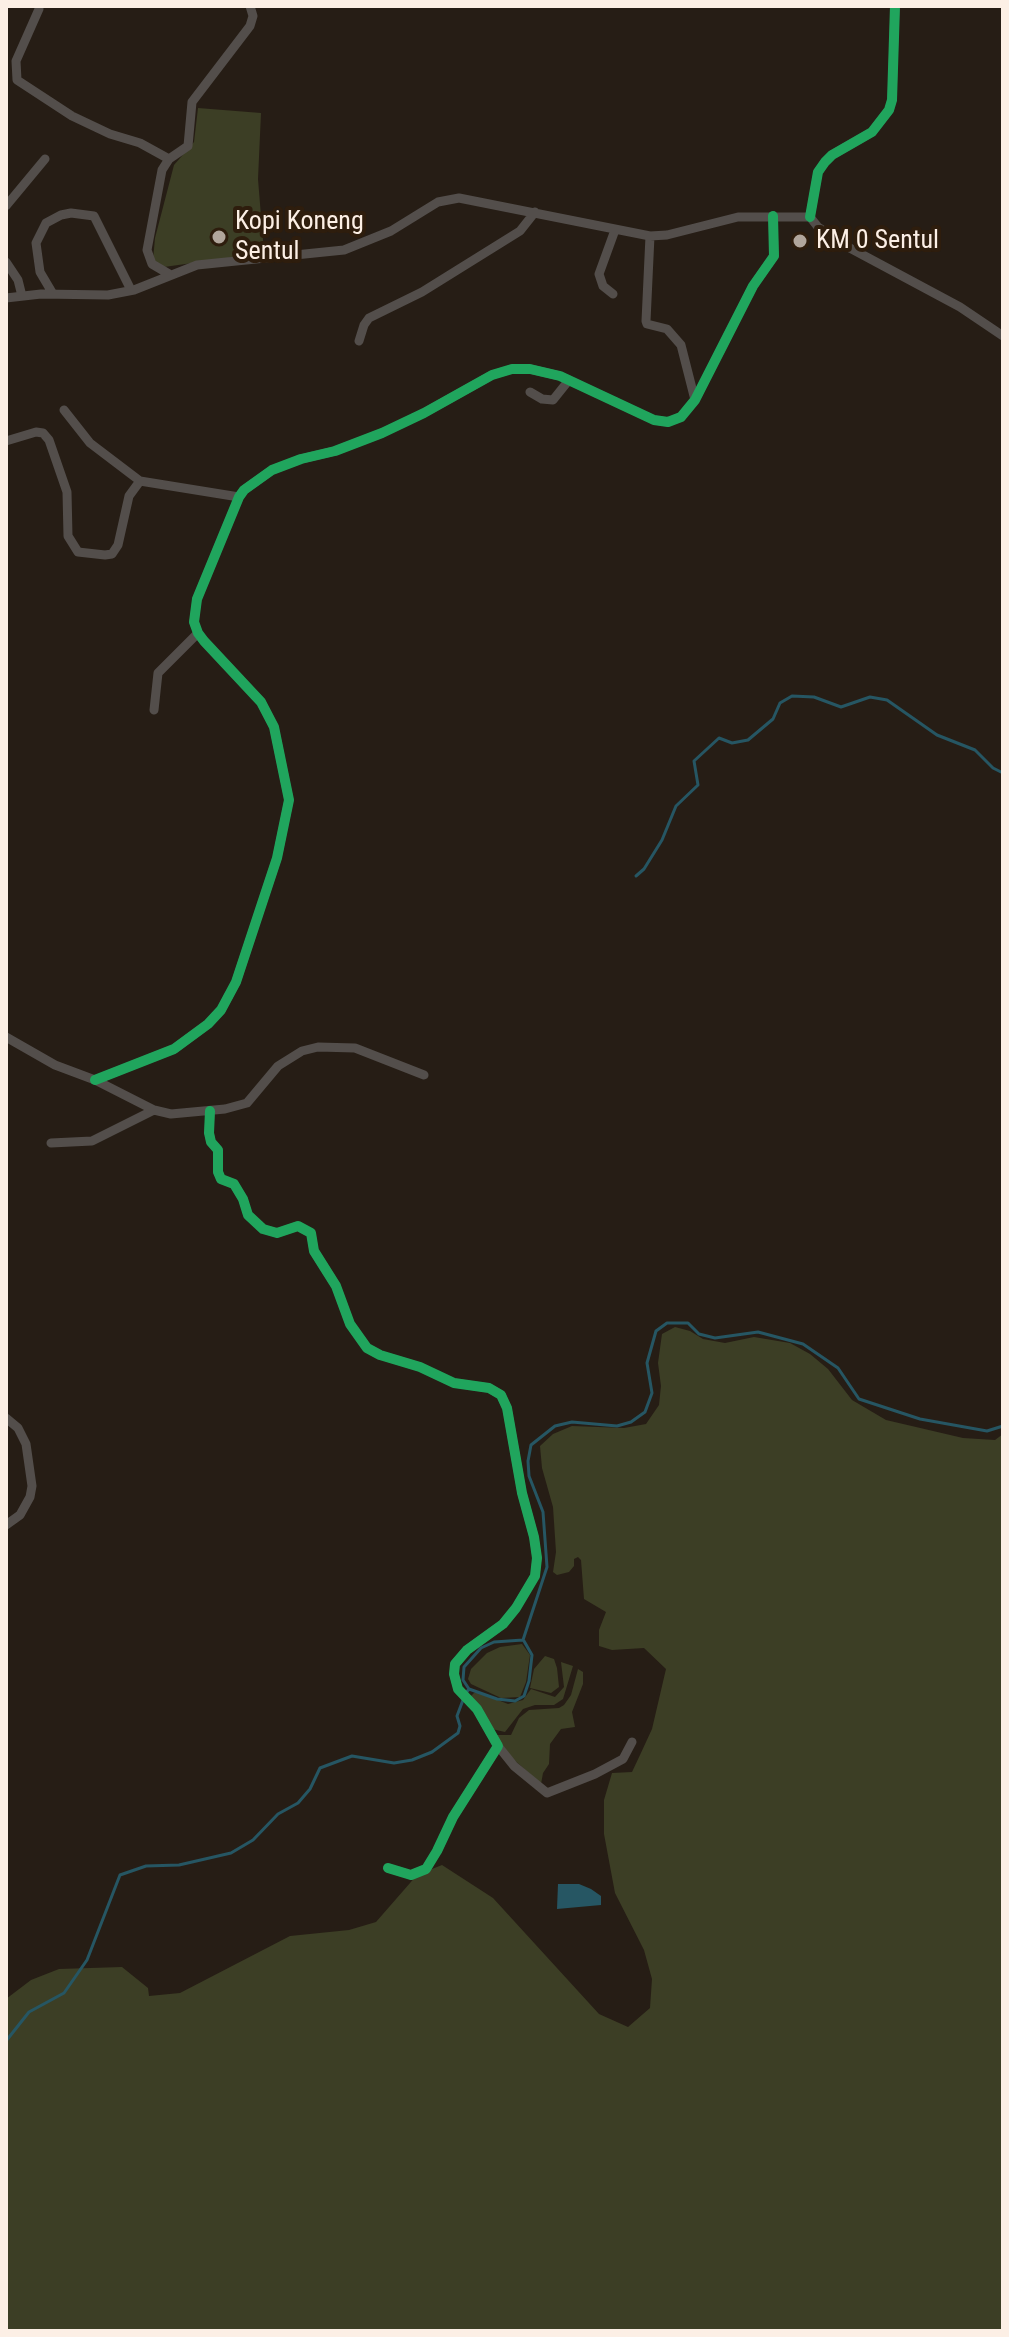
<!DOCTYPE html>
<style>
body{margin:0}
#map{position:relative;width:1009px;height:2337px;overflow:hidden;background:#261d15;font-family:"Roboto Condensed",sans-serif}
canvas{display:block}
.frame{position:absolute;inset:0;border:8px solid #fcefe5;pointer-events:none}
</style>
<div id="map">
<canvas width="1009" height="2337"></canvas>
<div class="frame"></div>
</div>
<script>
const g = document.querySelector('canvas').getContext('2d');
g.lineJoin = 'round';
function paint(path, color) { g.fillStyle = color; g.fill(path, 'evenodd'); }
const poly = rows => new Path2D(rows.map(r => 'M' + r).join(''));
function strokePath(path, color, width, dash) { g.strokeStyle = color; g.lineWidth = width; g.lineCap = dash ? 'butt' : 'round'; g.setLineDash(dash || []); g.stroke(path); }
function drawText(font, color, halo, rows, align = 'center') {
  g.font = font + ' "Roboto Condensed",sans-serif'; g.lineWidth = 8; g.setLineDash([]); g.textBaseline = 'middle'; g.strokeStyle = halo; g.fillStyle = color; for (const [text, x, y, turn = 0] of rows) {
    g.save(); g.translate(x, y); g.rotate((+turn || 0) * Math.PI / 180); g.textAlign = isNaN(turn) ? turn : align; if (halo) g.strokeText(text, 0, 0); g.fillText(text, 0, 0); g.restore();
  }
}
const green = poly([
 [198,108,261,113,258,179,264,253,164,267,153,260,155,238,174,165,194,142],
 [675,1327,690,1331,703,1339,725,1343,754,1337,790,1343,810,1354,828,1369,852,1400,886,1420,963,1438,995,1440,1003,1434,1003,2331,6,2331,6,1999,31,1980,59,1969,122,1967,148,1988,149,1996,180,1993,290,1936,349,1930,376,1922,417,1875,442,1865,493,1898,599,2014,628,2027,650,2008,652,1979,644,1950,615,1893,604,1834,604,1800,612,1773,632,1772,640,1755,652,1729,666,1669,644,1648,612,1650,599,1646,599,1630,606,1612,584,1599,581,1560,578,1557,574,1559,574,1566,569,1572,557,1575,553,1572,556,1552,553,1507,542,1468,540,1446,553,1434,572,1426,624,1428,646,1424,659,1405,661,1386,658,1363,662,1334],
 [522,1644,530,1655,526,1682,520,1697,501,1698,471,1684,468,1679,471,1669,487,1653,500,1647],
 [545,1656,554,1659,557,1668,559,1687,551,1693,530,1688,534,1669],
 [561,1662,573,1666,563,1699,554,1705,535,1705,523,1709,505,1732,492,1729,470,1697,474,1693,480,1693,508,1704,523,1700,531,1689,555,1697,564,1687],
 [578,1669,583,1672,583,1684,572,1712,575,1727,561,1729,550,1744,549,1764,543,1773,541,1784,510,1756,495,1735,511,1735,519,1718,529,1710,559,1708,564,1705,571,1695]
]);
const water = poly([
 [558,1884,579,1884,591,1889,601,1896,601,1905,557,1909]
]);
const stream = poly([
 [636,876,644,869,662,840,676,806,698,785,694,761,719,738,732,743,748,740,773,719,780,703,792,696,814,697,841,707,870,697,887,700,937,735,975,750,993,768,1003,773],
 [469,1689,497,1699,515,1701,524,1696,529,1681,532,1655,524,1641],
 [466,1693,469,1689,463,1680,464,1667,481,1648,494,1642,523,1640,547,1567,543,1512,529,1476,528,1461,531,1445,555,1426,572,1422,617,1426,631,1422,645,1412,652,1393,647,1363,656,1331,667,1323,688,1323,699,1334,715,1338,758,1332,803,1344,838,1368,859,1399,920,1419,987,1431,1003,1426],
 [6,2041,29,2012,64,1993,87,1960,120,1875,146,1866,179,1865,231,1853,253,1840,278,1814,298,1803,310,1789,320,1768,352,1756,394,1763,412,1760,432,1752,458,1733,460,1726,457,1716,463,1700]
]);
const minor = poly([
 [39,9,16,61,17,80,72,116,110,134,140,143,169,159],
 [6,206,45,159],
 [810,217,818,172,825,162,832,155,872,132,889,110,892,100,895,6],
 [650,236,646,321,647,324,667,329,681,345,695,400],
 [6,262,18,280,22,296],
 [169,274,152,264,147,250,162,170,169,159,188,146,192,102,250,26,253,16,250,6],
 [53,294,40,272,36,243,46,223,61,215,71,213,94,216,131,290],
 [613,294,603,286,599,274,615,230],
 [6,298,41,294,108,295,134,290,197,265,344,250,391,231,438,202,459,198,650,236,667,235,738,217,810,217,818,227,848,247,960,307,1003,336],
 [359,341,364,325,369,318,422,292,520,231,535,212],
 [530,392,542,399,553,400,569,380],
 [64,410,90,443,140,481,239,497],
 [6,441,36,432,43,433,49,440,67,492,68,536,78,552,105,555,112,554,118,545,129,496,140,481],
 [154,710,158,673,198,633],
 [6,1037,55,1065,95,1080,154,1110,171,1114,225,1109,247,1103,278,1066,302,1051,318,1047,355,1048,424,1075],
 [95,1080,174,1049,208,1024,221,1010,236,982,277,858,289,800,274,727,261,702,204,641,198,633,194,622,197,599,239,497,244,490,272,470,301,459,335,451,382,433,424,413,492,375,512,369,530,369,560,376,654,420,668,422,681,417,695,400,753,286,774,256,773,216],
 [210,1111,209,1133,211,1142,218,1150,218,1172,221,1179,234,1184,243,1199,248,1215,263,1229,277,1233,298,1226,311,1233,314,1251,336,1286,350,1324,367,1348,380,1355,420,1367,454,1383,489,1388,501,1395,507,1408,522,1493,534,1537,537,1558,535,1576,516,1608,503,1624,467,1650,455,1664,454,1674,458,1689,477,1709,498,1746,453,1817,437,1851,426,1869,411,1875,388,1868],
 [51,1143,92,1141,154,1110],
 [6,1418,18,1428,26,1444,32,1486,30,1497,20,1515,6,1525],
 [498,1746,514,1766,547,1793,595,1774,623,1759,632,1742]
]);
const cycleway = poly([
 [810,217,818,172,825,162,832,155,872,132,889,110,892,100,895,6],
 [95,1080,174,1049,208,1024,221,1010,236,982,277,858,289,800,274,727,261,702,204,641,198,633,194,622,197,599,239,497,244,490,272,470,301,459,335,451,382,433,424,413,492,375,512,369,530,369,560,376,654,420,668,422,681,417,695,400,753,286,774,256,773,216],
 [210,1111,209,1133,211,1142,218,1150,218,1172,221,1179,234,1184,243,1199,248,1215,263,1229,277,1233,298,1226,311,1233,314,1251,336,1286,350,1324,367,1348,380,1355,420,1367,454,1383,489,1388,501,1395,507,1408,522,1493,534,1537,537,1558,535,1576,516,1608,503,1624,467,1650,455,1664,454,1674,458,1689,477,1709,498,1746,453,1817,437,1851,426,1869,411,1875,388,1868]
]);
const markers = [
 [219,237,8,"#b1a69c"],
 [800,241,8,"#b1a69c"]
];
const poiNames = [
 ["Kopi Koneng",235,222],
 ["Sentul",235,252],
 ["KM 0 Sentul",816,241]
];
paint(green, '#3c3e25');
paint(water, '#265663');
strokePath(stream, '#265663', 3);
strokePath(minor, '#534e4b', 9);
strokePath(cycleway, '#20a55d', 10);
for (const [x, y, r, color] of markers) { const dot = new Path2D(); dot.arc(x, y, r, 0, 2 * Math.PI); g.fillStyle = color; g.fill(dot); strokePath(dot, '#2e1d0d', 3); }
drawText('26px', '#fcefe5', '#2e1d0d', poiNames, 'left');
</script>
